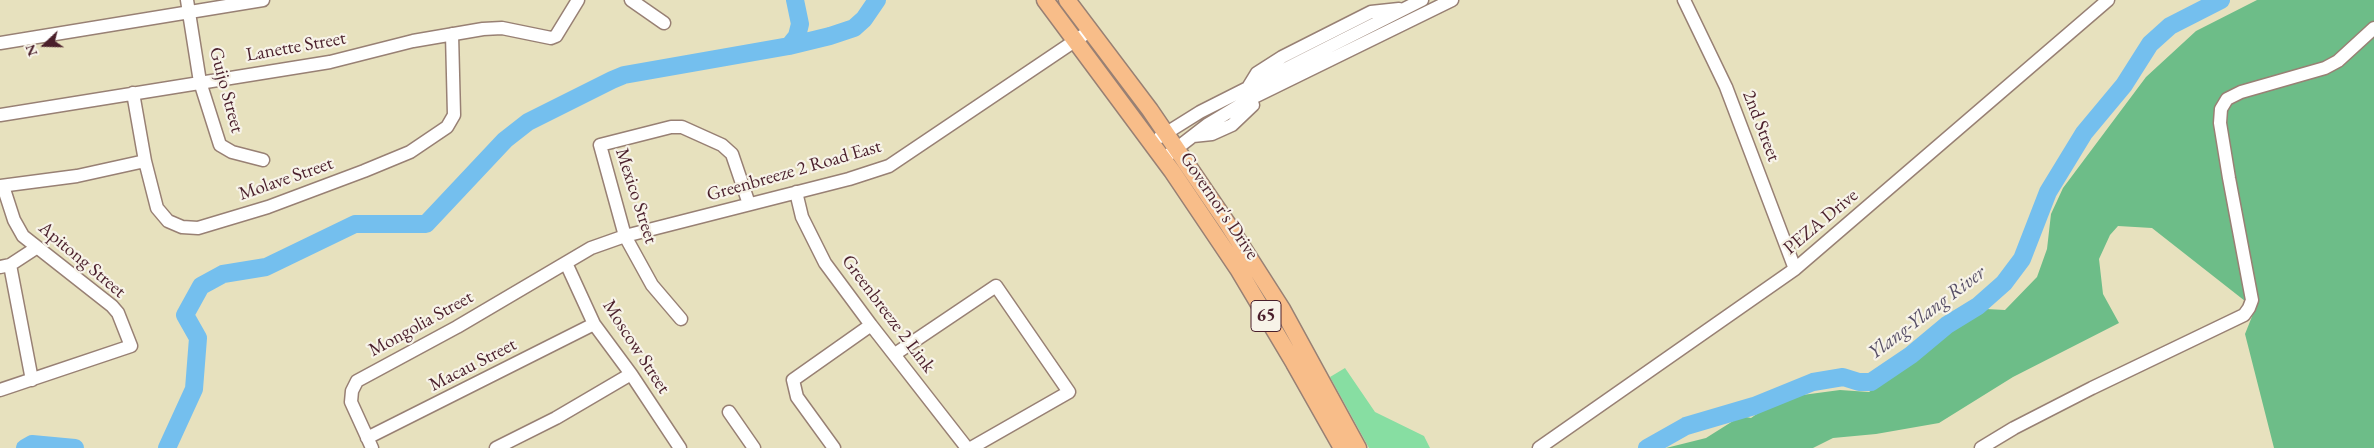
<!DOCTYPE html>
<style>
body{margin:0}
#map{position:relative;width:2374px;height:448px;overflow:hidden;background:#e7e1be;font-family:"EB Garamond",serif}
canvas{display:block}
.north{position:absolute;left:20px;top:20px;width:50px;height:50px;-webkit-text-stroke:4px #f7f3e8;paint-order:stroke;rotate:249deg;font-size:14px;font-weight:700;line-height:20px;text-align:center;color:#4a1f2b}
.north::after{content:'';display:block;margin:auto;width:18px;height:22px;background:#4a1f2b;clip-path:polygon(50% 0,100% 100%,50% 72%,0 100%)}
</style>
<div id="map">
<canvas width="2374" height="448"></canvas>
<div class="north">N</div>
</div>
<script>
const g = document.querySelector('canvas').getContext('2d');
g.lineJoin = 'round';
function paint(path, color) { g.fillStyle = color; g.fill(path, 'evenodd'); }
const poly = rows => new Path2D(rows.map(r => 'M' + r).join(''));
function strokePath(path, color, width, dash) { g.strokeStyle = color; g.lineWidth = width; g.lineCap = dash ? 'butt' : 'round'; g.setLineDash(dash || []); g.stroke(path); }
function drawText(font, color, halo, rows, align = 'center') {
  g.font = font + ' "EB Garamond",serif'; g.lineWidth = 4.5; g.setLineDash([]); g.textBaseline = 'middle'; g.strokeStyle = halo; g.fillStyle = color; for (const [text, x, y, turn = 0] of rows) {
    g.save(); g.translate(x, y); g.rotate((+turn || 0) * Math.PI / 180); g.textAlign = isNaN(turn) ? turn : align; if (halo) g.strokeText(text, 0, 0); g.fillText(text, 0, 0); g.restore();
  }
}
const green = poly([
 [1345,368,1375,412,1424,436,1430,448,1369,448,1330,377]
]);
const forest = poly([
 [2257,0,2374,0,2374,448,2274,448,2245,334,2253,314,2245,301,2152,228,2118,226,2110,235,2099,259,2103,294,2119,323,2013,377,1939,423,1876,434,1833,438,1813,448,1666,448,1706,438,1741,416,1751,418,1780,398,1840,390,1869,392,1916,359,1970,317,1986,309,2005,310,2037,277,2047,249,2051,214,2063,188,2146,77,2196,31]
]);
const river = poly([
 [789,46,797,36,800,24,795,0],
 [25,448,32,444,75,448],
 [167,448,194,389,198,338,185,315,201,286,223,274,266,267,355,224,426,224,505,140,528,122,612,80,624,75,789,46,830,36,854,28,864,19,877,0],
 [1647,448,1686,426,1754,406,1813,382,1843,377,1859,382,1871,382,1911,355,1947,325,1978,306,2004,283,2022,259,2048,192,2084,133,2124,85,2150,44,2170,26,2221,0]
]);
const minor = poly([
 [187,0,200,82,220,145,232,152,263,160],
 [631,0,664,23],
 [1684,0,1726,87,1795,269],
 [0,43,263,0],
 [1249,86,1257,73,1282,57,1371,12,1399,9],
 [133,93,145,161,157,208,168,221,182,227,198,228,268,207,364,171,410,152,447,127,454,115,452,34],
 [0,115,330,62,413,41,483,29,502,28,551,38,556,36,578,0],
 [1193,136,1212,134,1232,125,1253,105],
 [1160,137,1200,112,1422,0],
 [1163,159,1207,125,1252,98,1452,0],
 [0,186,77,176,145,161],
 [796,192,802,217,825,263,871,325,967,448],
 [566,263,594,324,631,374,680,448],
 [10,265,32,380],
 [0,267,10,265,36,248],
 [681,319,652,285,625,236,600,145,671,127,682,127,722,145,732,154,749,204],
 [895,354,996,286,1069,392,971,448],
 [0,390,131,346,118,313,112,306,23,236,14,220,3,186],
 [729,412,754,448],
 [367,438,594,324],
 [372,448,351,402,352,391,357,381,457,327,591,248,625,236,849,179,889,166,1091,30],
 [496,448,556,418,631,374],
 [834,448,797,397,793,380,871,325],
 [1539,448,1795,269,2108,0],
 [1981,448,2014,428,2092,388,2244,315,2249,308,2252,300,2229,178,2220,123,2221,109,2227,99,2241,92,2325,68,2338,61,2374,28]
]);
const major = poly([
 [1045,0,1172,171,1238,269,1294,363,1342,448],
 [1067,0,1150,110,1227,223,1282,309,1358,448]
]);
const shields = [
 [1266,316,30]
];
const shieldNames = [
 ["65",1266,316]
];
const streetNames = [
 ["Lanette Street",296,47,-10],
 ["Guijo Street",226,90,75],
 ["2nd Street",1761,126,69],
 ["Greenbreeze 2 Road East",794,171,-16],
 ["Molave Street",286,179,-19],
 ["Mexico Street",636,196,72],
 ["Governor's Drive",1219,206,56],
 ["PEZA Drive",1821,222,-40],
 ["Apitong Street",82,260,40],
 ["Greenbreeze 2 Link",888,314,53],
 ["Mongolia Street",421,324,-29],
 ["Moscow Street",636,347,57],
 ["Macau Street",473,365,-27]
];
const waterNames = [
 ["Ylang-Ylang River",1927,313,-37]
];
paint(green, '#87dea2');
paint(forest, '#6dbd88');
strokePath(river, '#74bfee', 18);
strokePath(minor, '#988074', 15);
strokePath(major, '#988074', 19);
strokePath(minor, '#fff', 12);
strokePath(major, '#f8bd89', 16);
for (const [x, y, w] of shields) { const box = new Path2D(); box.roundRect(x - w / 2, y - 15.5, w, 31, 4); g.fillStyle = '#f7f3e8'; g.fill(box); strokePath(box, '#4a1f2b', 1); }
drawText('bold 18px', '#4a1f2b', null, shieldNames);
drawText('19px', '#4a1f2b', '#f7f3e8', streetNames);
drawText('italic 20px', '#574f66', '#f7f3e8', waterNames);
</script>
